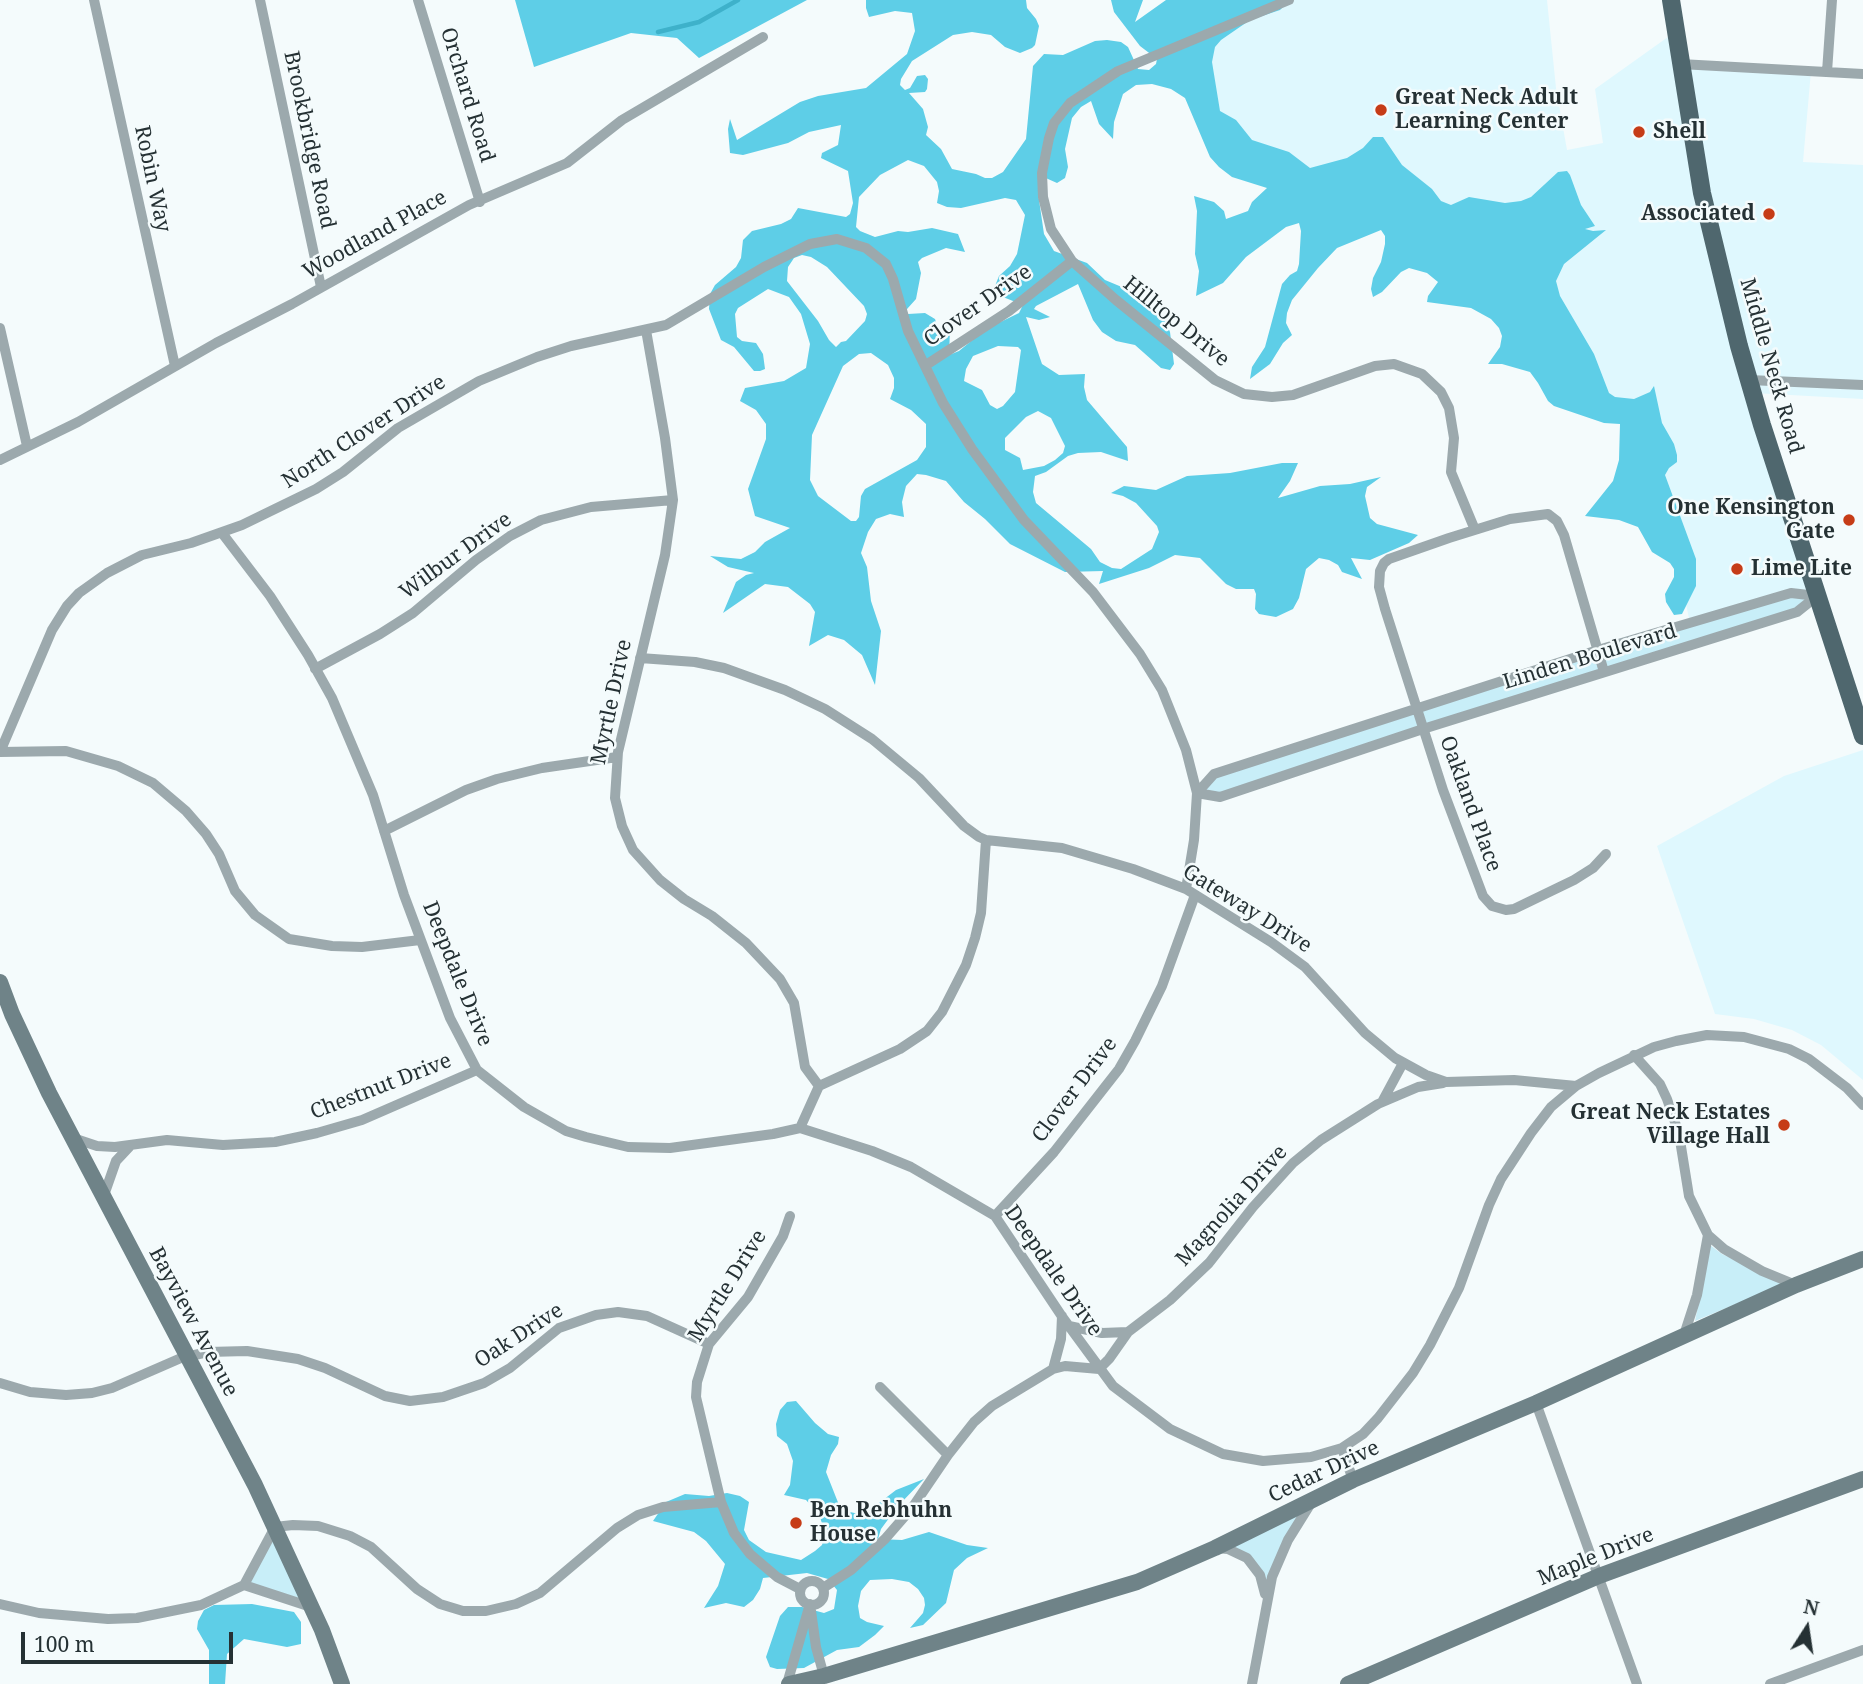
<!DOCTYPE html>
<style>
body{margin:0}
#map{position:relative;width:1863px;height:1684px;overflow:hidden;background:#f4fbfc;font-family:"Noto Serif",serif}
canvas{display:block}
.north{position:absolute;left:1772px;top:1593px;width:70px;height:70px;-webkit-text-stroke:5px #f4fbfc;paint-order:stroke;rotate:12deg;font-size:19px;font-weight:700;line-height:28px;text-align:center;color:#253134}
.north::after{content:'';display:block;margin:auto;width:24px;height:32px;background:#253134;clip-path:polygon(50% 0,100% 100%,50% 72%,0 100%)}
.scale{position:absolute;left:21px;top:1632px;width:212px;height:32px;box-sizing:border-box;border:4px solid #253134;border-top:0;padding-left:9px;font-size:21px;line-height:24px;white-space:nowrap;color:#253134;-webkit-text-stroke:5px #f4fbfc;paint-order:stroke}
</style>
<div id="map">
<canvas width="1863" height="1684"></canvas>
<div class="north">N</div>
<div class="scale">100 m</div>
</div>
<script>
const g = document.querySelector('canvas').getContext('2d');
g.lineJoin = 'round';
function paint(path, color) { g.fillStyle = color; g.fill(path, 'evenodd'); }
const poly = rows => new Path2D(rows.map(r => 'M' + r).join(''));
function strokePath(path, color, width, dash) { g.strokeStyle = color; g.lineWidth = width; g.lineCap = dash ? 'butt' : 'round'; g.setLineDash(dash || []); g.stroke(path); }
function drawText(font, color, halo, rows, align = 'center') {
  g.font = font + ' "Noto Serif",serif'; g.lineWidth = 5; g.setLineDash([]); g.textBaseline = 'middle'; g.strokeStyle = halo; g.fillStyle = color; for (const [text, x, y, turn = 0] of rows) {
    g.save(); g.translate(x, y); g.rotate((+turn || 0) * Math.PI / 180); g.textAlign = isNaN(turn) ? turn : align; if (halo) g.strokeText(text, 0, 0); g.fillText(text, 0, 0); g.restore();
  }
}
const built = poly([
 [1290,0,1547,0,1556,88,1567,150,1603,143,1595,89,1675,32,1680,64,1811,71,1803,162,1863,165,1863,399,1754,393,1817,596,1690,623,1650,435,1607,413,1529,231,1281,180,1164,53],
 [1863,750,1863,1080,1821,1045,1792,1030,1754,1019,1715,1014,1657,846,1784,776]
]);
const green = poly([
 [1791,593,1817,596,1796,612,1220,797,1197,793,1214,774],
 [1710,1245,1722,1254,1784,1284,1695,1321],
 [1305,1507,1267,1590,1262,1573,1224,1547],
 [274,1533,307,1603,247,1584]
]);
const forest = poly([
 [515,0,807,0,699,58,677,38,631,33,534,67],
 [866,0,1026,0,1027,8,1036,19,1039,26,1035,45,1032,48,1020,53,1005,47,991,35,972,32,953,35,912,61,901,79,900,85,905,90,910,88,917,76,925,75,928,79,927,89,925,92,909,93,923,109,928,127,926,135,941,149,952,169,976,174,985,178,992,178,1003,172,1026,139,1033,66,1044,54,1063,55,1095,41,1107,40,1121,42,1128,47,1138,69,1149,70,1156,64,1157,59,1140,46,1114,12,1111,0,1143,0,1135,22,1166,0,1283,0,1284,6,1280,10,1250,20,1221,40,1215,47,1212,62,1220,111,1236,120,1252,140,1289,152,1310,168,1347,158,1363,148,1373,137,1383,137,1402,165,1432,189,1441,201,1451,205,1469,197,1505,203,1521,201,1531,197,1558,172,1567,171,1570,175,1581,205,1595,226,1585,229,1593,231,1606,230,1564,264,1556,281,1560,296,1594,354,1609,393,1615,397,1634,399,1650,392,1654,386,1662,423,1674,444,1677,455,1677,462,1669,468,1665,475,1696,559,1696,586,1682,614,1674,615,1666,602,1665,594,1674,577,1674,569,1670,563,1652,552,1638,527,1619,520,1585,516,1613,481,1619,460,1620,424,1604,423,1554,406,1548,401,1538,383,1530,372,1502,364,1488,364,1500,347,1502,336,1499,328,1491,319,1471,308,1427,302,1428,296,1438,282,1427,273,1409,268,1401,272,1382,292,1373,297,1371,289,1373,278,1381,262,1385,244,1385,236,1381,230,1337,248,1318,268,1292,300,1287,313,1286,323,1292,335,1283,343,1270,364,1250,379,1252,367,1265,347,1282,284,1290,275,1297,271,1299,264,1301,231,1299,223,1286,227,1246,257,1223,283,1196,296,1199,271,1195,254,1197,211,1194,196,1214,202,1224,211,1226,219,1248,211,1252,202,1267,188,1232,177,1219,167,1210,157,1185,98,1171,89,1152,84,1136,85,1123,94,1114,122,1113,139,1099,124,1091,101,1081,107,1072,118,1065,149,1068,167,1065,178,1057,183,1039,175,1038,193,1044,234,1054,251,1087,263,1105,280,1129,290,1163,316,1170,332,1174,364,1170,370,1161,368,1135,345,1116,341,1102,332,1093,320,1078,284,1036,306,1034,309,1050,317,1039,320,1026,317,1042,364,1059,375,1085,374,1084,387,1087,400,1127,447,1128,461,1101,452,1078,453,1068,456,1046,472,1035,476,1033,492,1036,503,1091,549,1100,562,1112,568,1121,569,1152,549,1159,532,1157,526,1136,503,1123,496,1111,493,1124,486,1156,490,1187,476,1230,473,1282,463,1298,463,1290,481,1278,498,1320,486,1350,484,1381,477,1367,487,1365,496,1370,518,1377,524,1418,535,1409,543,1370,560,1351,558,1362,579,1342,572,1338,565,1329,560,1319,558,1306,569,1299,598,1293,609,1276,617,1259,614,1255,609,1256,594,1254,589,1236,589,1226,584,1200,558,1175,555,1149,568,1099,584,1103,571,1065,572,1010,544,985,519,964,502,946,481,926,475,917,474,906,486,902,502,904,517,890,514,876,519,868,532,861,553,867,567,871,601,881,631,875,685,862,655,844,640,828,635,809,646,815,612,810,604,788,587,765,584,723,613,736,582,746,575,754,573,728,567,710,556,741,559,755,552,765,542,790,528,755,516,748,489,766,439,766,424,756,410,740,401,745,388,784,381,806,368,810,344,801,314,789,297,768,289,738,308,735,314,737,337,742,341,756,343,763,354,765,369,760,371,754,371,734,347,721,340,709,309,710,294,715,285,736,267,741,258,743,240,752,231,781,224,791,219,798,208,846,217,850,214,853,203,848,171,821,158,822,153,838,145,841,125,809,132,788,143,743,155,730,153,728,129,730,119,737,140,800,102,818,96,866,88,907,54,915,31,912,13,895,11,869,17,866,8],
 [908,160,924,166,937,182,939,191,937,203,947,207,961,208,1005,198,1016,200,1025,215,1017,254,1010,266,999,276,995,286,998,295,1023,305,1019,313,986,329,959,351,949,355,950,330,947,328,939,331,935,319,925,313,908,314,899,318,916,299,921,273,918,262,922,258,946,248,965,252,958,234,932,228,908,232,898,231,875,237,860,231,856,227,859,197,880,175],
 [802,255,811,257,827,267,864,306,867,314,865,321,846,341,841,342,836,347,829,340,818,321,787,281,788,267,794,258],
 [998,346,1018,347,1021,350,1015,392,1003,406,997,409,990,405,982,390,964,381,966,369,973,356],
 [871,353,888,365,894,378,894,388,890,399,911,410,926,424,926,447,917,460,865,489,861,496,859,517,856,521,851,521,818,496,810,480,812,435,843,366,859,354],
 [1038,411,1051,418,1065,446,1063,453,1055,460,1044,466,1023,470,1020,458,1005,450,1005,438,1026,417],
 [796,1401,815,1423,828,1434,839,1437,838,1444,831,1455,826,1472,841,1510,859,1514,870,1510,896,1490,924,1479,898,1506,881,1529,878,1539,902,1540,929,1532,967,1545,988,1548,967,1558,954,1570,946,1603,923,1625,910,1628,923,1613,925,1605,924,1598,918,1589,909,1582,892,1579,870,1580,861,1591,858,1606,860,1618,867,1622,884,1626,875,1635,859,1647,837,1650,804,1668,777,1669,770,1667,766,1657,780,1616,788,1607,802,1607,824,1613,834,1609,837,1590,828,1579,807,1573,763,1578,760,1589,753,1600,744,1607,726,1603,704,1608,718,1586,725,1564,706,1541,694,1532,653,1521,666,1502,685,1494,709,1496,727,1493,740,1496,749,1502,744,1530,749,1540,766,1552,801,1560,815,1551,822,1545,825,1533,819,1514,806,1500,784,1495,790,1485,793,1461,787,1444,777,1436,776,1424,780,1410,787,1402],
 [252,1604,294,1612,301,1622,301,1644,287,1647,244,1639,227,1654,225,1684,209,1684,209,1650,197,1629,198,1621,204,1610,214,1605]
]);
const stream = poly([
 [658,32,699,22,738,0]
]);
const street = poly([
 [94,0,175,366],
 [260,0,321,287],
 [418,0,480,202],
 [1289,0,1118,71,1070,103,1054,123,1049,138,1042,173,1043,197,1051,229,1072,261,1116,300,1215,380,1244,394,1272,397,1293,395,1375,366,1394,364,1422,374,1441,392,1449,408,1454,438,1451,472,1475,530],
 [1680,64,1863,74],
 [1827,72,1832,0],
 [0,328,27,446],
 [646,330,665,438,673,500,665,555,618,752,615,798,622,826,633,850,660,880,684,899,712,916,746,943,780,979,794,1003,805,1067,819,1086],
 [926,365,1009,311,1072,261],
 [1749,380,1863,385],
 [0,460,78,422,216,343,292,304,469,205,567,163,622,120,763,37],
 [222,533,270,596,308,655,332,698,373,795,404,895,450,1018,477,1070,524,1107,566,1131,586,1137,628,1147,670,1148,773,1134,800,1128,872,1151,911,1167,995,1216,1063,1318,1113,1386,1170,1429,1223,1454,1263,1461,1311,1457,1342,1448,1363,1434,1378,1418,1413,1373,1430,1345,1459,1288,1489,1205,1501,1179,1531,1133,1551,1107,1576,1086,1599,1073,1654,1047,1676,1041,1707,1035,1744,1037,1789,1049,1809,1059,1847,1088,1863,1105],
 [1791,593,1817,596,1797,612,1423,729,1220,797,1197,793,1214,774,1598,650,1791,593],
 [640,658,695,662,724,668,785,690,825,709,872,739,919,778,964,826,979,837,986,840,1062,848,1133,869,1186,889,1271,942,1305,967,1365,1033,1395,1058,1426,1075,1446,1082,1514,1080,1576,1086],
 [315,669,380,634,413,613,476,560,510,536,541,520,591,507,673,500],
 [1604,672,1564,535,1557,521,1548,514,1510,519,1449,538,1389,559,1384,563,1380,571,1379,587,1385,609,1443,790,1483,896,1492,906,1506,910,1514,909,1574,880,1593,868,1606,854],
 [0,752,52,630,67,606,79,593,107,573,142,555,191,543,242,525,316,489,343,472,398,428,479,381,537,357,571,346,666,325,764,267,810,244,837,239,866,248,886,264,893,279,908,331,943,403,972,449,1024,520,1093,592,1140,654,1162,690,1186,750,1197,793,1194,840,1186,889],
 [0,752,66,751,118,766,153,783,186,811,206,834,219,854,235,891,255,915,289,939,332,946,362,947,420,940],
 [384,831,466,790,497,779,542,768,617,757],
 [1634,1055,1660,1084,1667,1099,1679,1134,1689,1196,1708,1235,1724,1249,1762,1271,1796,1285],
 [819,1086,900,1049,927,1031,942,1012,966,965,975,938,981,913,986,840],
 [1382,1102,1403,1063],
 [800,1128,819,1086],
 [73,1138,97,1146,115,1147,167,1140,223,1145,275,1142,317,1133,362,1120,477,1070],
 [103,1198,116,1161,131,1145],
 [790,1216,783,1236,748,1297,709,1344,697,1382,696,1397,721,1502,734,1533,750,1554,777,1577,800,1589],
 [995,1216,1054,1152,1119,1069,1135,1041,1162,986,1195,895],
 [1069,1326,1102,1333,1128,1332],
 [1684,1335,1697,1295,1708,1235],
 [1053,1369,1061,1339,1062,1316],
 [0,1383,30,1392,66,1395,92,1393,112,1388,181,1358,208,1352,247,1351,298,1359,325,1368,385,1396,410,1401,443,1397,484,1383,510,1368,559,1328,596,1315,618,1312,647,1316,709,1344],
 [880,1387,948,1455],
 [1536,1403,1637,1684],
 [1342,1448,1353,1480],
 [1216,1548,1228,1549,1247,1558,1260,1575,1265,1594],
 '800 1593a12 12 0 1 1 24 0a12 12 0 1 1-24 0Z',
 [244,1585,311,1607],
 [823,1588,851,1570,885,1539,912,1508,948,1455,974,1422,992,1406,1053,1369,1065,1366,1099,1369,1109,1359,1128,1332,1170,1300,1209,1263,1253,1207,1293,1163,1321,1140,1378,1104,1418,1087,1443,1083],
 [0,1604,39,1613,108,1619,137,1618,201,1605,244,1585,275,1527,293,1525,318,1526,350,1536,371,1547,417,1589,440,1604,463,1611,486,1611,516,1604,540,1593,617,1528,638,1515,663,1507,721,1502],
 [811,1611,816,1647,824,1676],
 [787,1684,810,1604],
 [1252,1684,1272,1577,1288,1540,1311,1503],
 [1770,1684,1863,1650]
]);
const secondary = poly([
 [0,982,12,1014,49,1093,255,1485,322,1630,342,1684],
 [789,1684,824,1676,1137,1582,1215,1548,1353,1480,1536,1403,1796,1285,1863,1259],
 [1348,1684,1599,1576,1863,1479]
]);
const primary = poly([
 [1671,0,1702,193,1739,346,1762,425,1863,736]
]);
const markers = [
 [1381,110,7,"#c63c17"],
 [1639,132,7,"#c63c17"],
 [1769,214,7,"#c63c17"],
 [1849,520,7,"#c63c17"],
 [1737,569,7,"#c63c17"],
 [1784,1125,7,"#c63c17"],
 [796,1523,7,"#c63c17"]
];
const streetNames = [
 ["Orchard Road",467,95,73],
 ["Brookbridge Road",309,140,78],
 ["Robin Way",152,179,78],
 ["Woodland Place",375,235,-29],
 ["Clover Drive",978,306,-35],
 ["Hilltop Drive",1176,322,39],
 ["Middle Neck Road",1771,366,74],
 ["North Clover Drive",364,432,-33],
 ["Wilbur Drive",456,556,-36],
 ["Linden Boulevard",1590,657,-17],
 ["Myrtle Drive",612,702,-78],
 ["Oakland Place",1470,804,70],
 ["Gateway Drive",1247,909,32],
 ["Deepdale Drive",457,974,68],
 ["Chestnut Drive",381,1087,-21],
 ["Clover Drive",1075,1090,-53],
 ["Magnolia Drive",1232,1206,-48],
 ["Deepdale Drive",1053,1271,55],
 ["Myrtle Drive",728,1286,-58],
 ["Bayview Avenue",193,1322,62],
 ["Oak Drive",519,1336,-33],
 ["Cedar Drive",1324,1472,-25],
 ["Maple Drive",1596,1557,-22]
];
const poiNames = [
 ["Great Neck Adult",1395,98],
 ["Learning Center",1395,122],
 ["Shell",1653,132],
 ["Associated",1755,214,"right"],
 ["One Kensington",1835,508,"right"],
 ["Gate",1835,532,"right"],
 ["Lime Lite",1751,569],
 ["Great Neck Estates",1770,1113,"right"],
 ["Village Hall",1770,1137,"right"],
 ["Ben Rebhuhn",810,1511],
 ["House",810,1535]
];
paint(built, '#dff8fe');
paint(green, '#c8eef8');
paint(forest, '#5ecee7');
strokePath(stream, '#3eb1ca', 4.5);
strokePath(street, '#9ca9ad', 10);
strokePath(secondary, '#6f8388', 16);
strokePath(primary, '#4f676e', 18);
for (const [x, y, r, color] of markers) { const dot = new Path2D(); dot.arc(x, y, r, 0, 2 * Math.PI); g.fillStyle = color; g.fill(dot); strokePath(dot, '#f4fbfc', 2.5); }
drawText('21px', '#253134', '#f4fbfc', streetNames);
drawText('bold 21px', '#253134', '#f4fbfc', poiNames, 'left');
</script>
